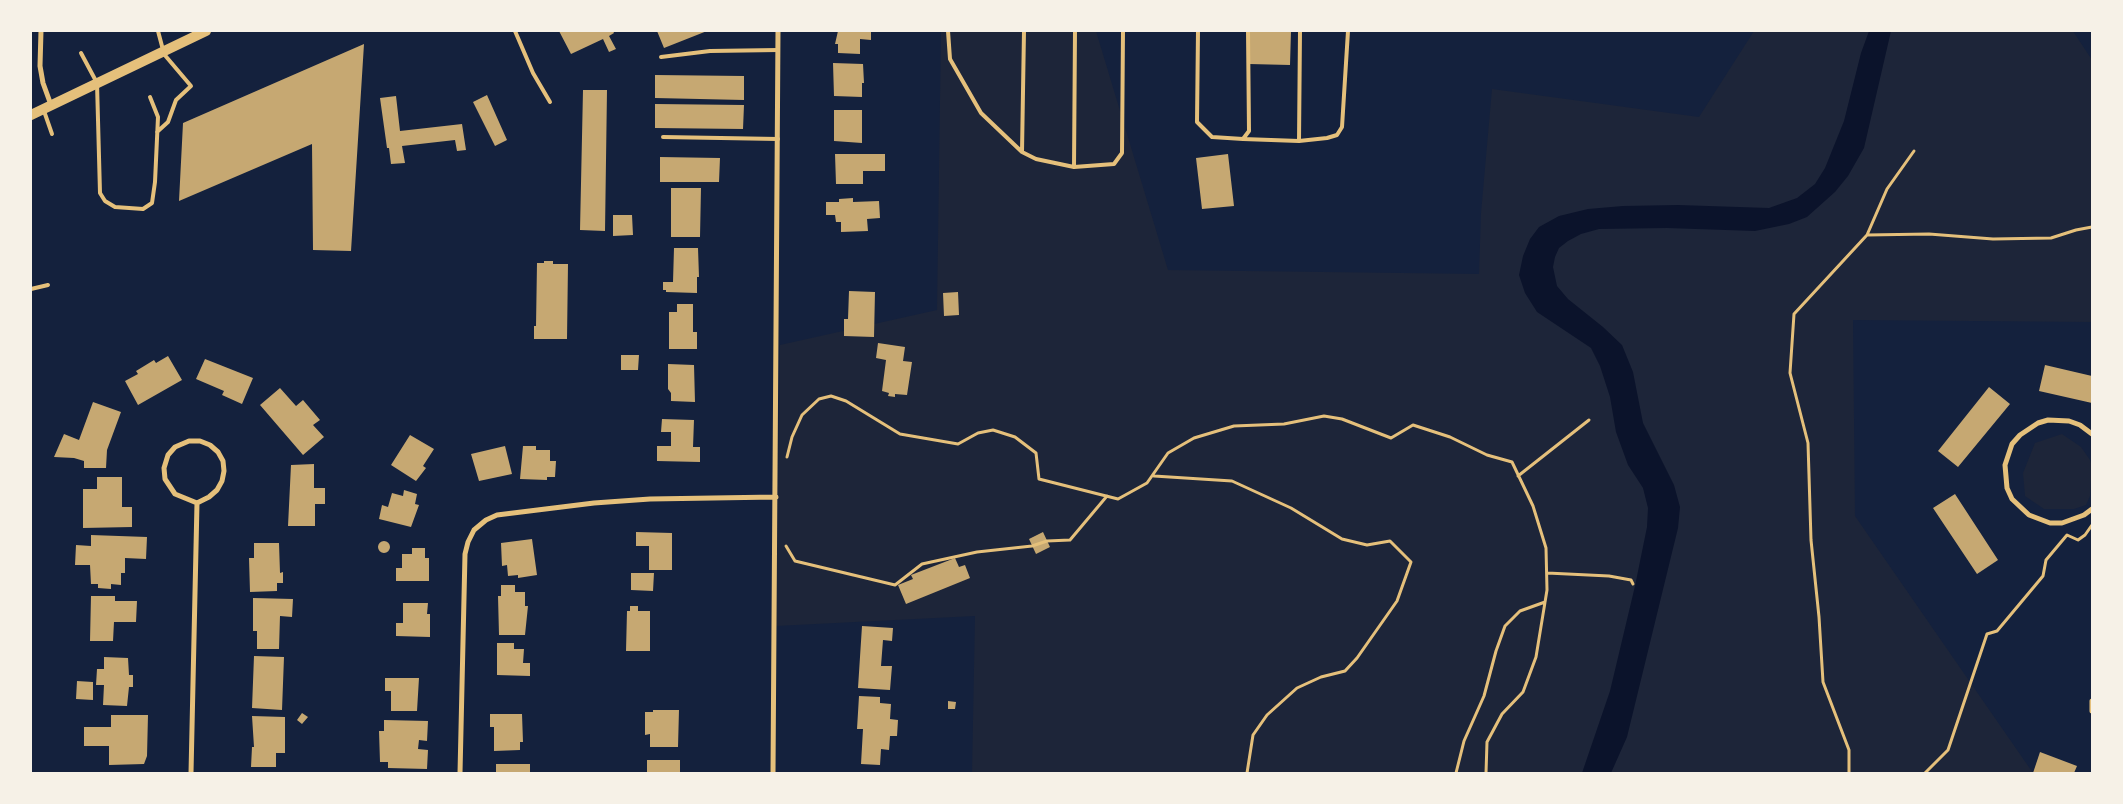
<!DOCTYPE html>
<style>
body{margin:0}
#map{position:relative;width:2123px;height:804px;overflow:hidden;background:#14213d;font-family:"Noto Sans",sans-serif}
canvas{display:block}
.frame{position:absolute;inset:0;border:32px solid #f6f1e7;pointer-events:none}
</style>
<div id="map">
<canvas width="2123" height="804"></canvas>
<div class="frame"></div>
</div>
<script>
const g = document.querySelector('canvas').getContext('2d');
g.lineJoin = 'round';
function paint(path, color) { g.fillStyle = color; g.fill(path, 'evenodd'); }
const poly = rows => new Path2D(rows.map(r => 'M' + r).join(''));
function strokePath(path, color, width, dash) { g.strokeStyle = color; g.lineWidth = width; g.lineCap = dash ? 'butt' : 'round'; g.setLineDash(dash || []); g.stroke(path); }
const green = poly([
 [941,31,1096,31,1168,270,1479,274,1481,213,1492,89,1699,117,1754,31,2073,31,2092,60,2092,322,1853,320,1855,516,2033,773,972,773,975,616,776,626,780,345,937,310],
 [2062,434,2081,447,2090,460,2092,466,2090,496,2086,505,2074,509,2044,509,2025,496,2023,473,2035,443]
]);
const water = poly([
 [1869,31,1891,31,1864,148,1848,176,1835,192,1807,217,1789,224,1755,231,1667,228,1599,229,1581,234,1568,241,1559,248,1555,257,1553,267,1557,286,1568,299,1603,327,1622,345,1633,372,1643,423,1674,485,1680,507,1678,528,1627,737,1611,773,1582,773,1610,691,1635,586,1647,527,1648,508,1643,488,1628,465,1616,432,1610,397,1600,366,1591,348,1537,312,1525,293,1519,275,1523,256,1530,239,1539,227,1559,216,1588,209,1623,206,1678,205,1769,208,1797,198,1815,184,1825,168,1844,121,1861,53]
]);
const building = poly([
 [559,31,613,31,614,33,609,36,616,49,609,52,603,39,571,54],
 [657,31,707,31,664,48],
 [838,31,871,31,871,40,860,39,860,54,838,53,838,44,835,44],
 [1250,31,1291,31,1290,65,1249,64],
 [364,44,351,251,313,250,312,144,179,201,183,123],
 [833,63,863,64,864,83,862,83,862,97,834,96],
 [655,75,744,76,744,100,655,98],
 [583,90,607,90,605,231,580,230],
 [487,95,507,140,495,146,473,102],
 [396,96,400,131,462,124,466,150,457,151,455,140,402,146,405,163,391,164,389,148,387,148,380,98],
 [655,104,744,105,743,129,655,128],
 [834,110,862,110,862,143,834,141],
 [835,154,885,154,885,171,863,171,863,184,836,184],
 [1228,154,1234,206,1202,209,1196,158],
 [660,157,720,158,719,182,660,182],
 [671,188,701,188,700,237,671,237],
 [853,198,853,202,879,201,880,218,867,219,868,231,841,232,841,222,836,222,835,215,826,215,826,202,839,202,839,199],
 [613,215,632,215,633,235,613,236],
 [674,248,698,248,699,277,697,277,697,293,666,292,666,290,663,290,663,282,673,282],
 [544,261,553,261,553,264,568,264,567,339,534,339,534,326,536,326,537,263,544,263],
 [849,291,875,292,874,337,844,336,844,319,848,319],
 [958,292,959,315,944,316,943,293],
 [677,304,693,304,693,332,697,332,697,349,669,349,669,312,677,312],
 [878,343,905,347,903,361,912,362,907,395,895,394,895,397,888,396,889,393,882,391,886,360,876,358],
 [621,355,639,355,638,370,621,370],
 [168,356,182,380,138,405,125,381,138,374,136,371,154,360,156,363],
 [205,359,253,378,242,404,222,395,224,391,196,379],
 [668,364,694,365,695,402,671,401,671,393,668,389],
 [2045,365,2092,376,2092,403,2039,391],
 [1989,387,2010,404,1958,467,1938,451],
 [280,388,296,406,303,400,320,420,313,425,324,437,303,455,260,405],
 [93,402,121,412,107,450,106,468,84,468,84,461,74,458,54,457,64,434,79,440],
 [662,419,694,420,693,447,700,447,700,462,657,461,657,446,671,446,671,432,661,432],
 [410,435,434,449,423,466,426,468,416,481,391,465],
 [505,446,512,474,479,481,471,454],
 [523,446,536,446,536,450,550,450,550,461,556,461,555,477,547,477,547,480,520,479],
 [314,464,314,488,325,488,325,504,315,504,315,526,288,526,291,465],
 [97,477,122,477,122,507,132,507,132,527,83,528,83,489,97,489],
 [404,490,417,494,415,504,419,505,411,527,379,519,382,505,388,507,392,493,403,496],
 [1955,494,1998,560,1977,574,1933,508],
 [636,532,672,533,672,570,649,570,649,546,636,546],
 [1043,532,1050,547,1036,554,1029,539],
 [91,535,147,537,146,559,125,558,125,573,121,573,121,585,111,584,111,589,98,588,98,584,91,584,90,565,75,565,76,545,91,546],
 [532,539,537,575,518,578,518,575,508,576,507,565,502,566,501,543],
 '378 547a6 6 0 1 1 12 0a6 6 0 1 1-12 0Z',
 [254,543,279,543,280,573,283,572,283,583,277,583,277,591,250,592,249,558,254,558],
 [412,548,425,548,425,558,429,558,429,581,396,581,396,568,402,568,402,554,412,554],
 [955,558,959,567,965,565,970,578,906,604,898,585,913,579,911,575],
 [631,573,654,573,653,591,631,590],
 [501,585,515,585,515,592,525,592,525,606,528,606,525,635,499,635,498,596,501,596],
 [91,596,115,596,115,601,137,601,136,622,114,622,113,641,90,641],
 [253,598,293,599,292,617,280,616,279,649,257,649,257,631,253,631],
 [403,603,428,603,427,614,430,614,430,637,396,636,396,623,403,623],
 [630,606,638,606,638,611,650,611,650,651,626,651,627,611,630,611],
 [862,626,893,628,892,641,883,640,881,666,892,666,890,690,858,688],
 [497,643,514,643,514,649,524,649,523,663,530,663,530,676,497,675],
 [254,656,284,657,282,710,252,708],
 [104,657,128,658,129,675,133,675,133,687,129,687,127,706,103,705,104,685,96,685,97,669,104,669],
 [385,678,419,678,417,711,391,711,391,691,385,691],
 [77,681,93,682,93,700,76,699],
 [859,696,880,697,880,703,891,704,890,719,898,720,897,736,890,736,889,750,881,749,880,765,861,764,863,729,857,729],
 [948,701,956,702,955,709,948,709],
 [653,710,679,710,678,747,650,747,650,734,645,735,645,712,653,712],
 [302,713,308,717,302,724,297,720],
 [490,714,522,714,523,742,520,742,520,750,494,751,494,727,490,727],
 [111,715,148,715,147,756,144,764,109,765,109,746,84,746,84,727,111,727],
 [252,716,285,717,285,753,276,753,276,767,251,767,252,747,254,747],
 [384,720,428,721,427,741,419,740,418,749,428,750,427,769,388,768,388,762,380,762,379,731,384,731],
 [2040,752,2077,766,2074,773,2033,773],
 [647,760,680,760,680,773,647,773],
 [496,764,530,764,530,773,496,773]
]);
const path = poly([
 [1867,235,1929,234,1993,239,2051,238,2076,230,2092,227],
 [787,457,792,437,802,415,819,399,831,396,846,401,900,434,958,444,978,433,993,430,1015,437,1036,453,1039,479,1118,499,1147,483,1168,453,1194,438,1234,426,1284,424,1324,416,1342,419,1391,438,1413,425,1450,437,1487,455,1512,462,1533,506,1546,548,1547,590,1536,657,1523,692,1502,714,1487,742,1486,773],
 [1154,476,1232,481,1291,508,1342,539,1367,545,1390,541,1411,562,1397,601,1357,658,1345,671,1321,677,1297,688,1267,715,1253,735,1247,773],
 [1518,476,1589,420],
 [786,546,795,561,895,585,922,564,977,552,1032,546,1047,541,1070,540,1107,496],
 [1547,573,1609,576,1631,580,1633,584],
 [1456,773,1464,741,1484,696,1496,651,1505,626,1520,611,1545,602],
 [1849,773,1849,750,1823,682,1819,617,1811,540,1808,443,1790,373,1794,314,1867,235,1887,189,1914,151],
 [1925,773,1948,750,1987,634,1997,631,2043,576,2046,560,2067,535,2078,540,2085,535,2092,525]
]);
const service = poly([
 [158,31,163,50],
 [515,31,533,73,550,102],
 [948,31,950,59,981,113,1022,152,1036,159,1074,167,1114,164,1122,153,1123,31],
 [1198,31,1197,122,1212,137,1243,139,1249,131,1248,31],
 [81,53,97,83,100,193,105,201,115,207,143,209,152,203,155,182,158,117,150,97],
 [661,57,710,51,778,50],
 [44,111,52,134],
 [157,132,168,122,176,100,191,86,163,53],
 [663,137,778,139],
 [1243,139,1299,141,1327,138,1337,135,1342,127,1348,31],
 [1299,141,1300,31],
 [1022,152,1024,31],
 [1074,167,1075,31],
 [31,289,48,285]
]);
const minor = poly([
 [41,31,40,66,43,83,51,105],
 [2092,434,2080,425,2069,421,2048,420,2038,423,2020,435,2012,444,2005,465,2007,488,2012,499,2029,515,2050,523,2062,523,2084,515,2092,509],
 [189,441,200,441,210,445,218,452,223,461,224,471,222,481,217,490,209,497,197,503,175,494,165,479,164,468,168,455,175,447,189,441],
 [2092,701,2092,711],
 [191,773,197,503],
 [460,773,465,554,468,542,474,530,486,520,497,515,594,503,650,499,776,497],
 [773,773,778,31]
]);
const secondary = poly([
 [31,115,206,31]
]);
paint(green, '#1d2539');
paint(water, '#0b132b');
paint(building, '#c6a872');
strokePath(path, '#e5c07b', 3);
strokePath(service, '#e5c07b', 4);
strokePath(minor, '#e5c07b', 5);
strokePath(secondary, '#e5c07b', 10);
</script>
